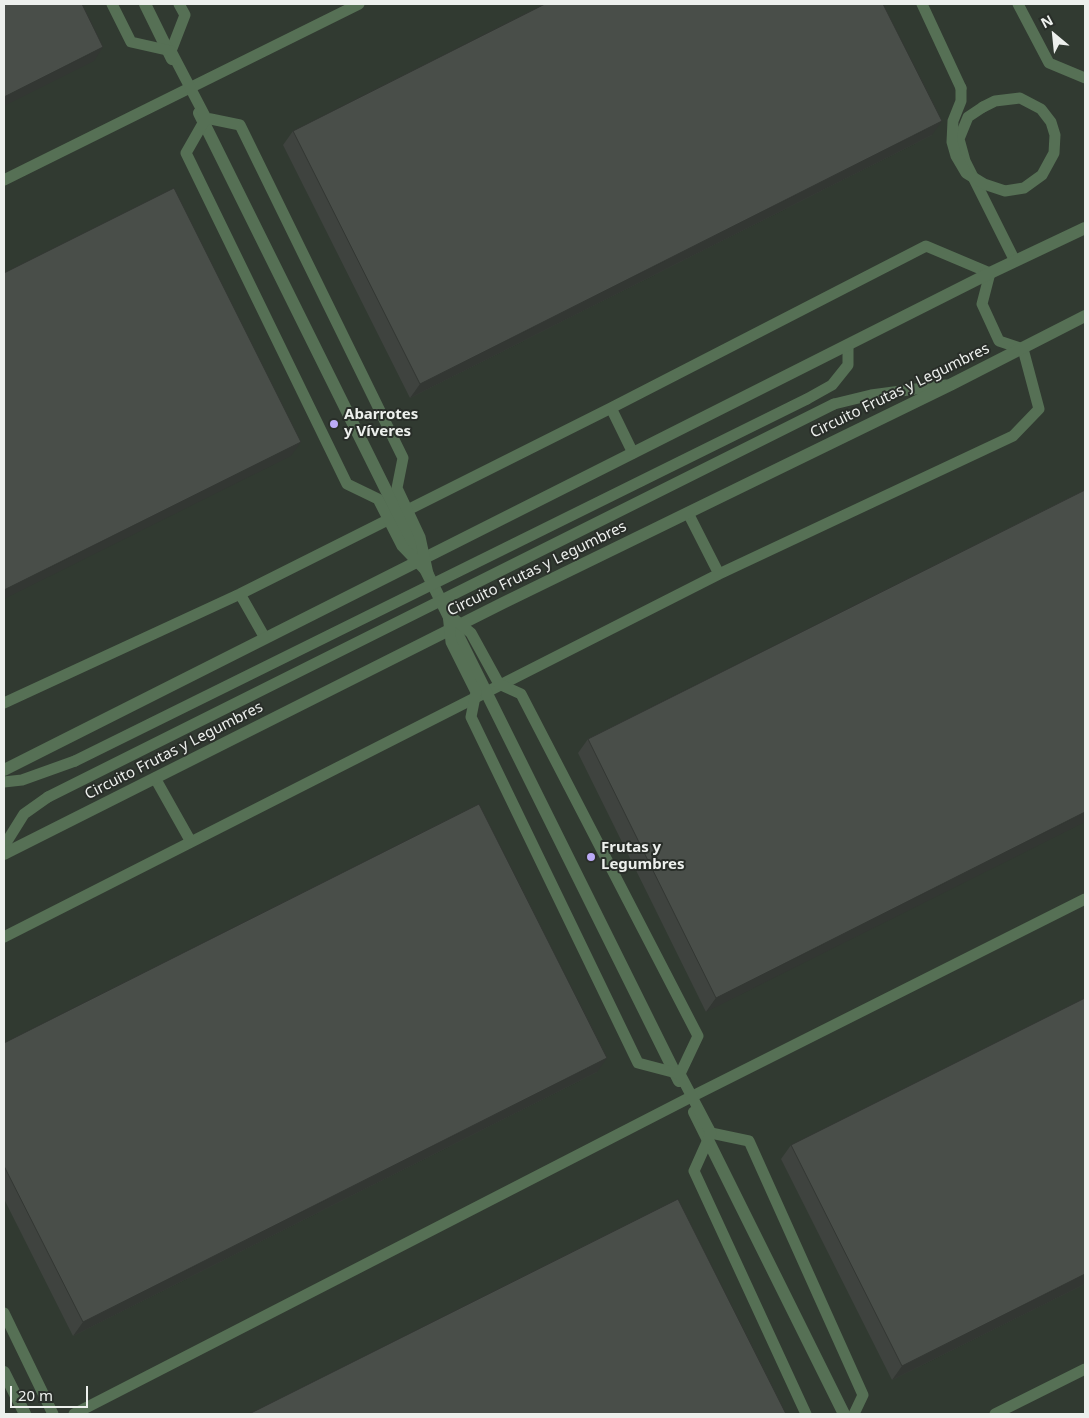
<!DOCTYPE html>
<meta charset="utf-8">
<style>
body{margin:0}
#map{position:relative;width:1089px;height:1418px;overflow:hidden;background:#292e29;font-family:"Noto Sans",sans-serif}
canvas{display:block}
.frame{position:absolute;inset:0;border:5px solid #edf0ed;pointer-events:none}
.north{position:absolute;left:1029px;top:10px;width:50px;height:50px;-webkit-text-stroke:4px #292e29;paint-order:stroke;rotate:332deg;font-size:14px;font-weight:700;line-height:20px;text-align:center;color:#edf0ed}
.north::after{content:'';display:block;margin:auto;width:18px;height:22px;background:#edf0ed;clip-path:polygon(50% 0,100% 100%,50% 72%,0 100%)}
.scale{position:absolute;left:10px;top:1386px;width:78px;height:22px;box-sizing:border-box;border:2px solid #edf0ed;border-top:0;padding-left:6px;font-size:15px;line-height:18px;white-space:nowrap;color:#edf0ed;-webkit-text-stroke:4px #292e29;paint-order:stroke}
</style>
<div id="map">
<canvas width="1089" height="1418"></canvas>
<div class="frame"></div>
<div class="north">N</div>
<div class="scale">20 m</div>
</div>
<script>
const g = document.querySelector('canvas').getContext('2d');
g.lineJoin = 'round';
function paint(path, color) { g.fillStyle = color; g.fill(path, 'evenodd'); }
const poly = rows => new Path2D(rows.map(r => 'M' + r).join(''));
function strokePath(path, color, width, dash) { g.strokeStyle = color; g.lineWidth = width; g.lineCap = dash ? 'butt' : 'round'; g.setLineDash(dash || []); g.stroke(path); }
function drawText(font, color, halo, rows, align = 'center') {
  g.font = font + ' "Noto Sans",sans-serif'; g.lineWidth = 4; g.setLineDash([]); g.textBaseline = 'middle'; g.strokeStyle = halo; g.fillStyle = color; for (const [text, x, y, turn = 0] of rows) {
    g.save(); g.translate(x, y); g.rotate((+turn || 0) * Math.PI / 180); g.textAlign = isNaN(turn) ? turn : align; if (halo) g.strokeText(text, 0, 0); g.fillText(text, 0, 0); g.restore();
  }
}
const built = poly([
 [4,4,1085,4,1085,1414,4,1414]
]);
const lane = poly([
 [922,4,961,88],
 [1018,4,1049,63,1085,78],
 [171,51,185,15,179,4],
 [983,107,968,117,959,139,965,161,1015,261],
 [4,180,359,4],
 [807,399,832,385,848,365,848,345],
 [834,404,871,395,946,385],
 [611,408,633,453],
 [688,513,719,574],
 [240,594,265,638],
 [4,703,240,594,611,408,926,246,990,273,982,304,999,341,1023,349,1039,409,1013,436,719,574,4,937],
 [155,778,191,842],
 [4,782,22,780,75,761],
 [4,846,24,814,48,797],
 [711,1133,749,1141,863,1395,854,1414],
 [4,1313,53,1414],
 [74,1414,687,1099,1085,899],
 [995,1414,1085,1369]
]);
const street = poly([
 [145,4,172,59],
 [199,113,679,1081],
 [4,770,990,273,1085,228],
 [4,854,503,603,952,384,1085,316],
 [694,1112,844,1414],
 [4,1372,25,1414]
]);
const laneBridge = poly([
 [112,4,131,42,171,51,206,118,240,125,403,458,397,488,420,537,428,574],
 [961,88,961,101,953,121,952,142,956,156,966,173,984,184,1005,191,1024,188,1042,175,1054,153,1055,135,1051,122,1041,109,1020,98,995,101,983,107],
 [206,118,186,153,347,484,378,499,402,546,428,573],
 [448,614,451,642,476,692,471,717,638,1063,680,1074,711,1133,694,1171,806,1414],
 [448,614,471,633,499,684,521,694,698,1036,680,1074],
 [75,761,807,399],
 [48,797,834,404]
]);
const wall = poly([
 [293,131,932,135,410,398,283,145],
 [1085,490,706,1012,578,753,588,739],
 [4,1043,597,1072,73,1336,4,1199],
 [791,1145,1085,1284,892,1380,781,1159]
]);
const shadedWall = poly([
 [103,47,94,61,4,106,4,97],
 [942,121,932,135,410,398,420,384],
 [301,442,291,456,4,599,4,590],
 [1085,812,1085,822,706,1012,716,998],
 [607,1058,597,1072,73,1336,83,1322],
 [1085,1274,1085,1284,892,1380,902,1366]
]);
const building = poly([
 [4,4,82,4,103,47,4,97,4,4],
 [545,4,883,4,942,121,420,384,293,131,545,4],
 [174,188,301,442,4,590,4,273,174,188],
 [1085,490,1085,812,716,998,588,739,1085,490],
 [479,804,607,1058,83,1322,4,1166,4,1043,479,804],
 [1085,998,1085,1274,902,1366,791,1145,1085,998],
 [678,1199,786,1414,249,1414,678,1199]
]);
const markers = [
 [334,424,5,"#bbaaf6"],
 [591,857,5,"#bbaaf6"]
];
const streetNames = [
 ["Circuito Frutas y Legumbres",900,391,-26],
 ["Circuito Frutas y Legumbres",537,569,-26],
 ["Circuito Frutas y Legumbres",174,751,-27]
];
const poiNames = [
 ["Abarrotes",344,415],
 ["y Víveres",344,432],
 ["Frutas y",601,848],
 ["Legumbres",601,865]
];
paint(built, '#313a31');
strokePath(lane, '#567055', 11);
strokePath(street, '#567055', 12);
strokePath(laneBridge, '#567055', 11);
paint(wall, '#3f433f');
paint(shadedWall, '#333733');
paint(building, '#494e49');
strokePath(building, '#333733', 1);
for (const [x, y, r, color] of markers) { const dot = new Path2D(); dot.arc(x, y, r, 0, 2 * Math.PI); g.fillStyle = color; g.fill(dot); strokePath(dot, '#292e29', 2); }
drawText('15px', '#edf0ed', '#292e29', streetNames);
drawText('bold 15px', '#edf0ed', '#292e29', poiNames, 'left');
</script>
